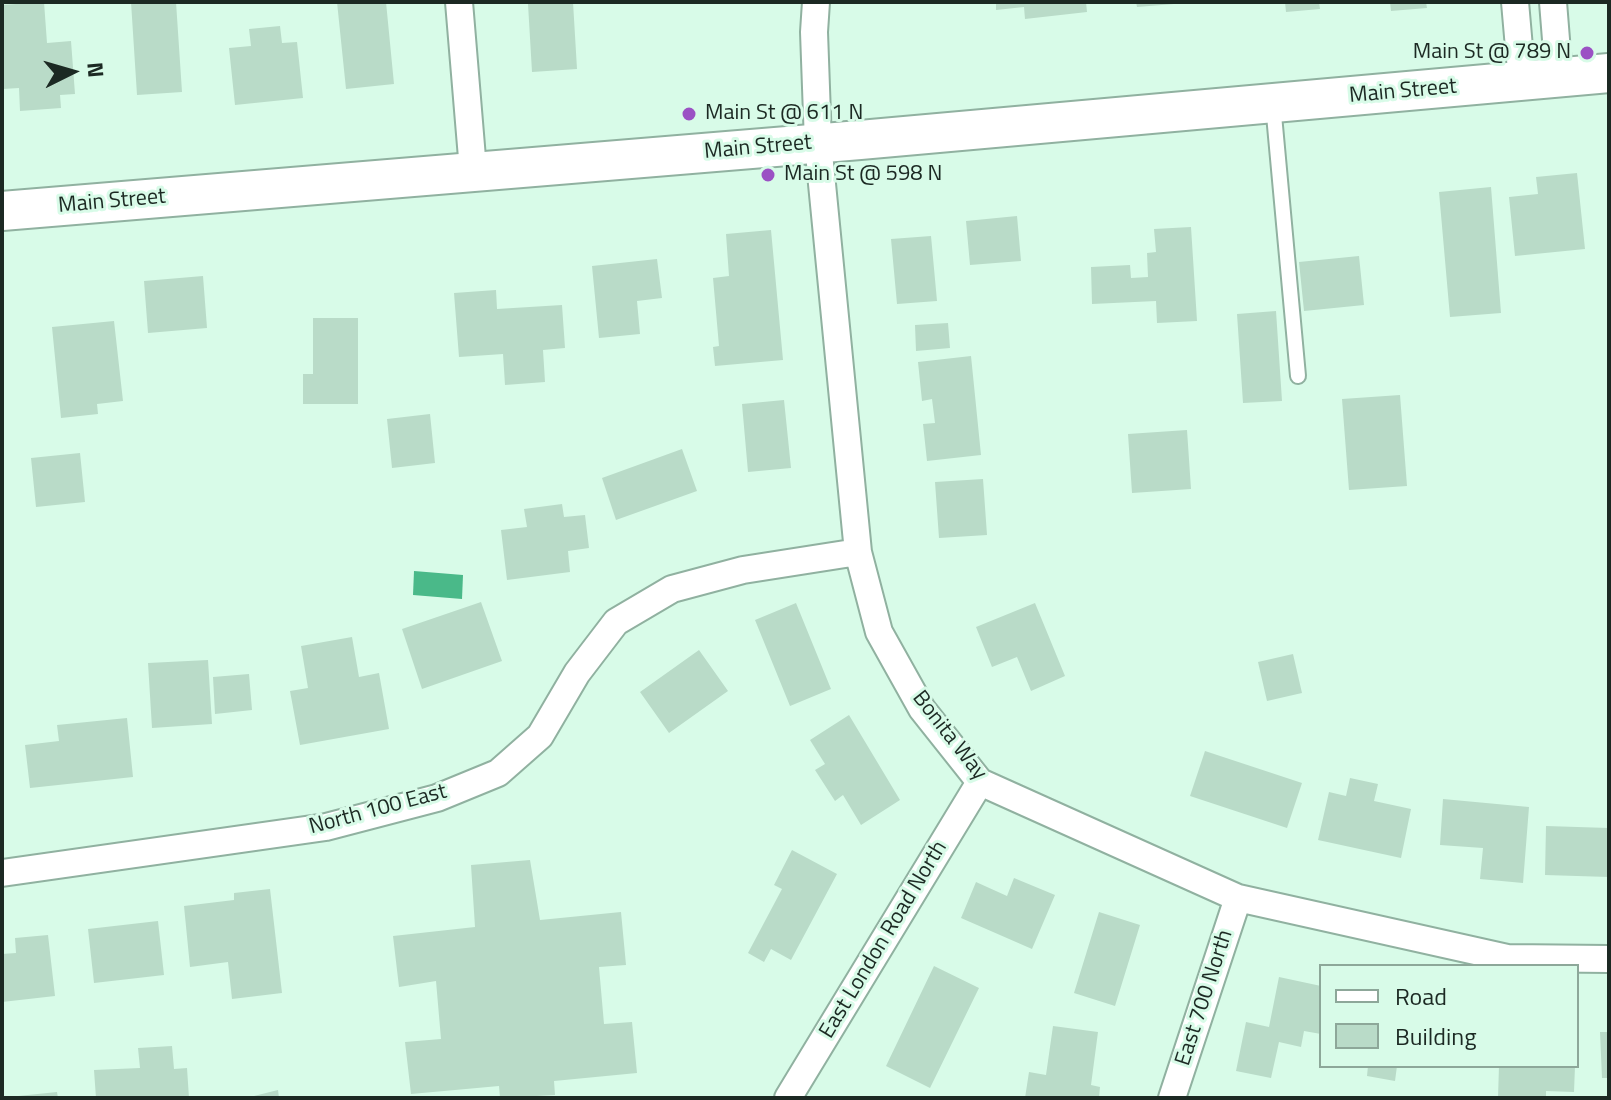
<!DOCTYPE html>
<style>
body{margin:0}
#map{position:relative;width:1611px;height:1100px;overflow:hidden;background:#d8fbe8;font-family:"Titillium Web",sans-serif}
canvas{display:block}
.frame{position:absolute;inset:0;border:4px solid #1c2923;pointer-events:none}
.legend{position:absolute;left:1319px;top:964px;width:260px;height:104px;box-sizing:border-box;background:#d8fbe8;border:2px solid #8da799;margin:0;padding:10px 14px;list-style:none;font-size:24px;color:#1c2923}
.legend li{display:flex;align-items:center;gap:16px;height:40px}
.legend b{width:40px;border:2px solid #8da799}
.north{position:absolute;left:32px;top:32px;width:80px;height:80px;-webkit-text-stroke:6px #d8fbe8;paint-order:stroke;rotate:85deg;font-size:22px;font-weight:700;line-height:32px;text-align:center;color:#1c2923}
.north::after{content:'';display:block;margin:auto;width:28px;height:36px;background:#1c2923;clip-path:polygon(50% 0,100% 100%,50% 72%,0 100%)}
</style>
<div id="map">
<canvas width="1611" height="1100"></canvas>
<div class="frame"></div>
<ul class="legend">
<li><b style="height:10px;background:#fff"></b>Road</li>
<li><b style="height:22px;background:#b9dbc8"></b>Building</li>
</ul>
<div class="north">N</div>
</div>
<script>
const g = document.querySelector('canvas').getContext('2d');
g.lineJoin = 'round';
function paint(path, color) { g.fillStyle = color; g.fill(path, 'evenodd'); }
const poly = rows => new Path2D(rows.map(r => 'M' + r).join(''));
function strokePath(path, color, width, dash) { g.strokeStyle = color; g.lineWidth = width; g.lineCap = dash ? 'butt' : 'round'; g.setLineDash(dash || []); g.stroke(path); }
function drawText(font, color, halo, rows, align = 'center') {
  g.font = font + ' "Titillium Web",sans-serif'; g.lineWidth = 6; g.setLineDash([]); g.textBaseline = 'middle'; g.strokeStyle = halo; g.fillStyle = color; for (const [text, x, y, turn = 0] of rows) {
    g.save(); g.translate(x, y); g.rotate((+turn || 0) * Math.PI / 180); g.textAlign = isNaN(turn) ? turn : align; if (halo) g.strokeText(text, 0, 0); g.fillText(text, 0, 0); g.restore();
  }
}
const water = poly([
 [414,571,463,575,462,599,413,595]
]);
const building = poly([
 [44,2,47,43,71,41,75,94,60,95,61,108,20,111,19,88,3,89,2,5],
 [131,2,176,2,182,92,137,95],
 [337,2,386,2,394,84,346,89],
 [573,2,577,69,532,72,528,4],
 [996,2,1086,2,1087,12,1025,19,1024,7,996,10],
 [1136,2,1174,2,1174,4,1137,7],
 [1285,2,1319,2,1320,9,1286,12],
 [1390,2,1426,2,1427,8,1391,11],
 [280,26,282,43,297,42,303,98,235,105,229,48,251,46,249,29],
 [1577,173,1585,249,1515,256,1509,197,1538,194,1536,177],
 [1491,187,1501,313,1450,317,1439,192],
 [1017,216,1021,261,970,265,966,221],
 [1191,227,1197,321,1157,323,1156,301,1092,304,1091,267,1130,265,1131,278,1148,277,1147,253,1156,252,1154,229],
 [771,230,783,360,715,366,713,347,719,346,713,278,729,276,726,234],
 [931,236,937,301,897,304,891,239],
 [1359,256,1364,305,1304,311,1299,262],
 [657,259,662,298,637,301,640,334,599,338,592,266],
 [203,276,207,328,148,333,144,281],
 [496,290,497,309,562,305,565,348,543,350,545,382,505,385,503,354,459,357,454,293],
 [1276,311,1282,401,1243,403,1237,314],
 [313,318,358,318,358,404,303,404,303,374,313,374],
 [114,321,123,401,97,404,98,414,61,418,52,327],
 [948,323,950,348,916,351,915,325],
 [971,356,981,455,927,461,923,424,935,423,932,399,922,401,918,362],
 [1400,395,1407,486,1349,490,1342,399],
 [784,400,791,468,748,472,742,404],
 [430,414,435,463,392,468,387,419],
 [1187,430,1191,489,1132,493,1128,434],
 [682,449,697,491,616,520,602,478],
 [80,453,85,502,36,507,31,458],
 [983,479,987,535,939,538,935,482],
 [562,504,564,517,585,515,589,548,568,551,570,572,507,580,501,530,527,527,524,509],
 [481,602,502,661,422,689,402,629],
 [796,603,831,689,790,706,755,620],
 [1035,603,1065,676,1031,691,1017,657,992,667,976,627],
 [352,637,359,677,379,673,389,729,300,745,290,691,308,688,301,646],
 [699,650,728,691,669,733,640,692],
 [1293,654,1302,693,1267,701,1258,662],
 [208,660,212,724,152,728,148,663],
 [249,674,252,710,215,714,213,677],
 [849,715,900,800,861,825,843,795,835,801,815,770,825,764,810,740],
 [127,718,133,777,30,788,25,745,59,741,57,725],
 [1205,751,1302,783,1287,828,1190,796],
 [1350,778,1378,784,1374,801,1411,809,1401,858,1318,840,1329,792,1346,796],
 [1443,799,1529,807,1523,883,1480,879,1483,848,1440,845],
 [1546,826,1609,828,1609,877,1545,875],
 [792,850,837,874,791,960,771,949,764,962,748,953,782,889,774,885],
 [530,860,540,920,621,912,626,965,599,967,604,1024,632,1022,637,1073,554,1081,555,1095,500,1098,499,1086,411,1094,405,1042,441,1039,436,981,399,987,393,936,475,927,471,865],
 [1014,878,1055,895,1032,949,961,918,976,882,1007,896],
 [270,889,282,993,232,999,228,962,190,967,184,906,234,900,234,893],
 [1099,912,1140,925,1115,1006,1074,993],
 [158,921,164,975,94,983,88,929],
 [48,935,55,996,2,1002,2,954,16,953,15,938],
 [934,966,979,988,930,1088,886,1066],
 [1279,977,1321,986,1321,1034,1304,1031,1301,1047,1279,1042,1271,1078,1236,1071,1246,1022,1269,1027],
 [1053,1026,1098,1032,1091,1085,1100,1087,1099,1098,1025,1098,1029,1072,1046,1075],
 [1600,1032,1609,1032,1609,1078,1602,1078],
 [172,1046,174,1069,187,1068,189,1098,96,1098,94,1070,140,1068,138,1048],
 [1368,1066,1397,1066,1395,1081,1367,1076],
 [1499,1066,1575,1066,1574,1092,1546,1091,1546,1098,1498,1098],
 [278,1090,279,1098,250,1098,250,1097],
 [57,1092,58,1098,18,1098,18,1096]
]);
const lane = poly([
 [1273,104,1298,376]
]);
const street = poly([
 [459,2,473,170],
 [816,2,814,32,818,143,858,552,879,632,922,709,980,782,1238,898,1507,958,1609,959],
 [1515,2,1522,82],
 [1553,2,1559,77],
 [2,873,326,827,437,798,498,773,540,736,577,673,616,622,672,589,743,570,858,552],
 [788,1098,980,782],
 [1172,1098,1238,898]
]);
const secondary = poly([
 [2,211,860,140,1609,73]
]);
const markers = [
 [1587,53,8,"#9b51c4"],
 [689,114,8,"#9b51c4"],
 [768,175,8,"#9b51c4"]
];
const poiNames = [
 ["Main St @ 789 N",1571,53,"right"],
 ["Main St @ 611 N",705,114],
 ["Main St @ 598 N",784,175]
];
const streetNames = [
 ["Main Street",1403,92,-5],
 ["Main Street",758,148,-5],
 ["Main Street",112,202,-5],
 ["Bonita Way",949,736,52],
 ["North 100 East",378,810,-15],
 ["East London Road North",884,940,-59],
 ["East 700 North",1205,998,-72]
];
paint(water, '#4ab989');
paint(building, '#b9dbc8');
strokePath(lane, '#90b1a0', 18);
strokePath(street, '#90b1a0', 30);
strokePath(secondary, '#90b1a0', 42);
strokePath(lane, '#fff', 14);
strokePath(street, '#fff', 26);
strokePath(secondary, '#fff', 38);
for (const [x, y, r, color] of markers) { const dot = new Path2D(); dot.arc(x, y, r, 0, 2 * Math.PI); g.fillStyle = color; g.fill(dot); strokePath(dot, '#d8fbe8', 3); }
drawText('22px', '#1c2923', '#d8fbe8', poiNames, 'left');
drawText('22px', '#1c2923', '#d8fbe8', streetNames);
</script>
